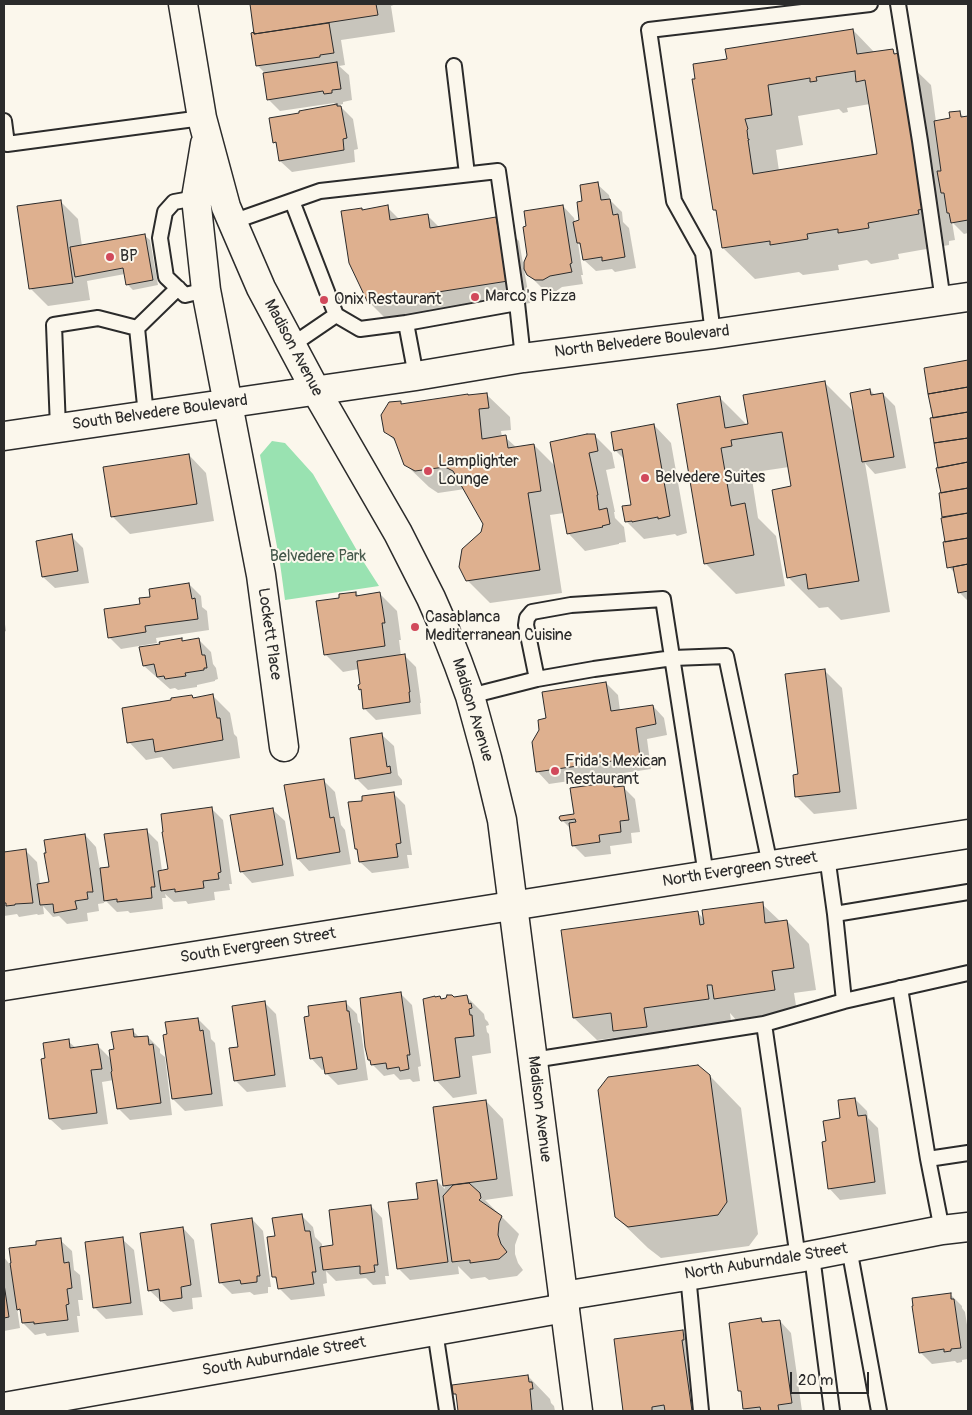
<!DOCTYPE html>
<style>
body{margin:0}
#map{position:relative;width:972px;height:1415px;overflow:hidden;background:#fbf7ec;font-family:Pangolin,sans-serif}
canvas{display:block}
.frame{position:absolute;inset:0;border:5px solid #2b2b2b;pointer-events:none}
.scale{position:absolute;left:790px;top:1372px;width:79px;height:22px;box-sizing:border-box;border:2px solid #2b2b2b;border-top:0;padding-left:6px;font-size:15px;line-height:18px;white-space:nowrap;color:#2b2b2b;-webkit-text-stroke:4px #fbf7ec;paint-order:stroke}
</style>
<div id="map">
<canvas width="972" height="1415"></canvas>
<div class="frame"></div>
<div class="scale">20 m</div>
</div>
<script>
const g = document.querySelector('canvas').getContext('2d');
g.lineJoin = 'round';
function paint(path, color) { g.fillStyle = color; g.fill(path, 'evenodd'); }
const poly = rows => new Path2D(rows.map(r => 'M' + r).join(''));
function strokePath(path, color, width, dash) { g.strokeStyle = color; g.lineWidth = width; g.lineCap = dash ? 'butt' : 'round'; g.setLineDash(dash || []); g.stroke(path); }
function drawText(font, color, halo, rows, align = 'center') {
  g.font = font + ' Pangolin,sans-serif'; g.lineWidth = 4; g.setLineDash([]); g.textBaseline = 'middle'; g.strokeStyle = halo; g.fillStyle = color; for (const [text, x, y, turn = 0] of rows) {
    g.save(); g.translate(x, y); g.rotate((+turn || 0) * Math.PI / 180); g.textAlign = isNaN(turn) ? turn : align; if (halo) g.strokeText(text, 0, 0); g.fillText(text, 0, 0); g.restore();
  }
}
const green = poly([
 [272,441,285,443,313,474,363,561,379,586,285,600,280,563,260,455]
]);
const shadow = poly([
 [251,4,396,4,391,6,395,32,341,40,345,65,339,66,349,75,352,100,343,102,343,104,339,105,353,119,358,149,354,150,355,162,292,172,280,161,278,146,275,143,270,119,337,106,334,103,280,111,268,99,266,74,257,65,252,34,255,33],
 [853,30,875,53,892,50,897,55,899,54,931,85,936,122,951,119,959,112,965,118,968,117,968,233,964,234,952,222,955,240,949,241,949,245,898,254,899,259,871,264,867,260,838,265,839,270,803,275,799,272,755,279,723,248,718,213,714,210,728,60],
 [870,104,878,155,779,171,776,150,803,145,798,116,839,109,843,113,848,112,847,108],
 [597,184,609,195,610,200,622,212,623,222,629,228,636,268,615,272,612,269,596,271,584,260,582,247,578,243,583,275,581,275,583,284,562,287,555,292,548,291,541,287,528,274,563,206,574,218,575,222,581,221,584,202],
 [60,201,78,219,82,246,144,235,150,240,158,285,133,290,127,284,125,274,87,281,90,300,48,306,31,289,19,207],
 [387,207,400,220,428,216,440,228,496,218,519,241,530,303,392,325,369,302,361,209,363,211],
 [967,362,968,363,968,601,959,592,956,574,949,567,940,494,942,494,934,419],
 [825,383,854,412,870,390,875,395,883,394,895,406,906,468,875,474,865,463,890,612,841,620,828,607,819,608,788,577,793,487,789,467,762,471,763,477,752,479,758,518,776,536,785,586,736,594,705,563,720,398,750,428],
 [487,395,510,417,511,430,501,431,502,437,505,437,517,448,534,445,556,467,594,435,612,453,615,468,606,470,615,512,614,512,615,518,624,527,626,542,619,543,619,544,585,551,568,533,564,513,550,515,562,593,490,603,467,580,484,524,465,489,438,493,429,487,405,464,397,443,385,431,400,402,403,405],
 [654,425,671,443,687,533,677,536,675,534,644,539,626,521,633,506,625,460,615,450],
 [189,455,206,473,214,521,130,534,113,517,105,468],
 [71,536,83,548,89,583,55,588,43,577],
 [189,584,201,596,202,607,207,611,209,630,156,638,157,643,121,649,109,637,142,605,151,598],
 [356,593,359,596,379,593,397,611,401,640,399,640,401,656,404,655,416,667,421,703,420,703,421,714,376,720,364,708,362,692,360,689,362,685,359,669,343,672,325,654,341,599],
 [4,617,6,631,4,632],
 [181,640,184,642,199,640,211,652,213,664,216,668,218,679,215,680,215,681,197,685,197,687,178,690,175,688,170,689,144,666],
 [825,671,842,688,857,809,814,814,796,796,799,775],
 [606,683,618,695,620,711,653,706,664,718,667,735,647,739,651,769,549,784,538,772,533,742,547,720],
 [192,696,195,699,213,696,230,713,234,734,237,737,240,758,173,769,162,757,146,760,129,742],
 [382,735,394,746,398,775,402,780,402,785,368,790,357,779],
 [323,780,335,792,341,825,345,830,351,864,309,871,298,859],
 [613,783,618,788,623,787,635,799,640,832,631,833,632,843,610,846,611,854,585,857,573,845,571,829,560,818,576,815],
 [393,793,405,805,412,855,407,855,409,868,372,873,360,862,359,852,356,849,363,802],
 [211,808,223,820,232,884,229,884,230,890,214,892,215,900,188,904,186,901,174,902,165,894,166,898,162,898,163,909,130,913,128,911,117,912,104,899,104,903,98,904,99,911,87,913,88,921,67,924,59,916,53,917,43,906,44,914,38,915,37,914,19,917,17,914,4,916,4,905,12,903,12,901,4,902,4,853,25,850,37,862,40,884,51,883,85,835,96,847,100,869,110,868,146,830,158,842,162,871,170,870],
 [273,810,285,821,294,876,252,883,241,871],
 [762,904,781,922,787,921,809,944,816,990,794,993,797,1012,737,1021,730,1013,731,1021,666,1030,669,1049,637,1053,621,1037,597,1040,574,1018,697,912,704,919],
 [401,994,412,1005,421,1066,418,1067,420,1081,413,1082,410,1079,400,1080,394,1074,384,1076,372,1064],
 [440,997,442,1000,467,997,484,1014,485,1019,488,1022,489,1025,486,1026,487,1032,489,1034,491,1053,472,1056,477,1094,453,1098,436,1080],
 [345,1002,357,1014,358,1022,360,1024,368,1080,338,1085,326,1073,325,1069,322,1070,311,1058,310,1017],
 [265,1003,276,1014,286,1087,247,1092,235,1080,239,1048],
 [198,1019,210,1031,211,1039,215,1043,223,1106,185,1111,173,1099],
 [132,1030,140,1038,148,1037,160,1049,160,1053,165,1057,172,1115,130,1120,118,1108,114,1080,102,1082,108,1124,62,1130,50,1119,46,1059,68,1041,77,1049,98,1046,112,1060],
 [710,1076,741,1108,758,1234,749,1246,661,1258,648,1248,616,1217],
 [855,1099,867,1111,868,1118,878,1128,886,1194,840,1200,829,1188,827,1142],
 [486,1101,503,1119,513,1196,485,1200,519,1234,515,1245,515,1254,518,1263,523,1270,517,1276,489,1280,485,1277,471,1279,458,1266,459,1274,410,1280,398,1268,420,1200,437,1181,445,1189,434,1108],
 [371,1206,382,1218,389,1276,385,1276,386,1284,373,1285,366,1278,336,1281,326,1271,327,1283,323,1284,325,1296,291,1300,280,1289,278,1282,274,1277,276,1237,301,1215,313,1227,315,1237,322,1244,322,1248,334,1246],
 [252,1219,263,1231,271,1287,268,1287,268,1293,254,1295,250,1292,232,1294,220,1282],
 [183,1228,194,1240,202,1297,192,1298,193,1309,173,1312,149,1290],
 [122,1239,134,1250,143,1315,106,1319,95,1308],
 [60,1240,72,1251,74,1270,80,1275,83,1300,78,1300,80,1316,77,1316,79,1332,47,1336,45,1333,35,1335,23,1323,22,1313,17,1308,20,1328,4,1331,4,1257,10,1265,13,1265,37,1246],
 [950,1294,962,1306,962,1308,965,1312,968,1331,968,1359,962,1360,962,1362,957,1363,955,1361,932,1364,920,1352],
 [761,1319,765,1323,780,1321,791,1333,802,1411,747,1411,744,1409,743,1394,740,1391],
 [682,1331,700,1349,706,1411,625,1411,615,1340],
 [528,1376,550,1399,551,1403,554,1406,555,1411,459,1411,458,1396,455,1393]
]);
const building = poly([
 [250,4,376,4,378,15,254,34,250,4],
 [329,23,334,53,320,55,320,57,256,66,251,33,254,32,254,34,329,23],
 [853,29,857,54,893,49,894,54,900,53,924,209,918,210,919,214,868,223,869,228,838,233,838,229,807,234,808,239,770,245,770,241,722,248,716,210,713,210,692,79,695,79,693,64,727,59,725,49,853,29],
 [855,71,856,82,865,80,877,154,753,174,748,140,749,140,749,139,748,139,747,130,748,129,745,119,772,115,768,85,810,78,810,82,817,81,816,77,855,71],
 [337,62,341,89,332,90,332,93,324,94,323,91,267,100,263,73,337,62],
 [337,104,337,106,341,106,347,138,343,139,344,150,279,161,276,142,273,143,269,118,299,113,299,111,337,104],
 [960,111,961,117,968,116,968,220,951,223,949,213,947,213,944,193,941,193,937,171,941,171,934,121,950,118,949,112,960,111],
 [598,182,601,200,610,199,613,215,618,214,625,257,602,261,602,257,583,260,580,243,577,243,573,222,579,220,577,202,582,201,580,185,598,182],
 [61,200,73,283,29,289,17,206,61,200],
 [388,205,390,220,428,214,430,228,496,217,508,281,368,303,349,263,341,211,362,208,362,210,388,205],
 [563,205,572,263,570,264,572,272,550,276,543,280,535,280,527,275,524,269,524,262,527,255,523,227,526,226,524,211,563,205],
 [145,234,153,280,126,285,123,268,75,277,70,247,145,234],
 [968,360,968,387,928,394,924,368,968,360],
 [825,381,859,581,808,589,806,574,787,578,772,490,791,486,782,432,731,440,732,446,721,448,731,506,745,503,754,555,704,564,677,404,720,396,725,428,748,424,743,395,825,381],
 [968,387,968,412,933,418,928,394,968,387],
 [870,389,871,395,883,393,894,457,862,462,850,393,870,389],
 [487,393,489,408,479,409,482,439,506,435,508,448,534,444,541,491,528,493,540,570,466,581,459,567,462,549,481,532,483,524,453,471,445,467,415,471,404,465,394,438,384,432,381,415,389,402,401,401,401,404,468,394,468,395,487,393],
 [968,412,968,438,934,443,930,418,968,412],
 [654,424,670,516,658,519,658,517,632,522,632,521,625,522,622,506,631,505,622,449,614,451,611,432,654,424],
 [587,434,595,434,598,451,589,453,598,495,597,495,599,510,607,508,610,524,602,526,603,527,567,534,550,442,587,434],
 [968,438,968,462,938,468,934,443,968,438],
 [189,454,197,504,111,517,103,467,189,454],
 [968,462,968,488,941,493,936,468,968,462],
 [968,488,968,513,942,517,939,493,968,488],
 [968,513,968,538,945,542,941,518,968,513],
 [72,534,78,571,42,577,36,541,72,534],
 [968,538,968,564,947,568,943,542,968,538],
 [968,564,968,591,958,593,953,567,968,564],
 [189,583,192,599,195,598,198,619,145,626,146,632,108,638,104,609,140,604,139,598,150,597,149,589,189,583],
 [356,592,356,596,380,592,385,623,382,623,385,646,324,655,316,601,339,598,339,594,356,592],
 [182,638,182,641,199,638,202,655,205,655,207,668,204,668,204,670,185,673,186,676,165,679,164,676,157,677,154,664,143,666,139,647,160,644,159,642,182,638],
 [405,654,410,692,409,692,410,702,363,709,361,689,359,690,358,685,360,684,357,661,405,654],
 [825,669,840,792,795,797,793,775,798,774,785,674,825,669],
 [606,682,611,711,653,705,656,724,636,728,640,757,536,772,532,742,539,730,538,720,546,718,542,692,606,682],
 [213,694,217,718,220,718,223,740,155,752,153,739,127,743,122,708,171,700,171,698,192,695,193,698,213,694],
 [382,733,387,767,390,766,391,773,355,779,350,738,382,733],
 [324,779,330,818,334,817,340,852,297,859,284,785,324,779],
 [613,782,614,787,624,786,629,820,620,821,621,832,599,835,600,842,572,846,569,823,576,822,575,819,561,821,559,818,560,816,574,814,570,788,613,782],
 [394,792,401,843,396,844,398,857,359,862,357,849,355,849,348,802,362,801,362,796,394,792],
 [212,807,221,872,218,873,219,879,203,881,204,888,175,892,175,889,161,891,158,871,168,869,162,832,163,832,161,814,212,807],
 [273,808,283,865,240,872,230,815,273,808],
 [147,829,155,887,151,887,152,898,117,902,117,899,104,901,100,868,109,867,104,834,147,829],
 [85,834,93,892,87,892,88,899,75,901,77,909,54,913,53,904,40,905,37,884,49,882,44,853,46,853,44,840,85,834],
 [26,849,33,903,15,904,15,905,6,906,6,903,4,903,4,852,26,849],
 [763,902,765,923,787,920,794,968,772,971,775,990,714,999,712,985,707,985,709,999,644,1008,647,1027,613,1031,611,1013,573,1018,561,930,698,911,700,925,704,924,702,910,763,902],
 [401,992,410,1055,407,1055,409,1069,400,1071,399,1067,387,1069,386,1063,371,1065,370,1060,368,1060,365,1047,360,998,401,992],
 [447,995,452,995,454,997,467,995,469,1004,471,1003,472,1008,469,1009,470,1015,472,1015,474,1036,455,1038,460,1077,434,1081,423,999,435,996,435,997,440,996,441,999,446,998,447,995],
 [265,1001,275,1075,234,1081,229,1048,238,1047,232,1006,265,1001],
 [346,1001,347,1011,349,1011,357,1069,325,1074,322,1057,310,1059,304,1017,309,1016,308,1006,346,1001],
 [198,1018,200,1031,203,1030,212,1094,172,1099,163,1035,167,1034,165,1022,198,1018],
 [133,1029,134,1037,148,1036,149,1045,153,1044,161,1103,117,1109,111,1072,112,1071,109,1050,114,1049,111,1032,133,1029],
 [69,1039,70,1048,98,1044,102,1069,91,1070,97,1113,49,1119,41,1059,45,1058,43,1043,69,1039],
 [698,1065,710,1075,727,1202,718,1215,628,1227,615,1217,598,1090,608,1077,698,1065],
 [855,1098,858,1116,866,1115,875,1182,828,1189,822,1142,826,1141,823,1121,840,1118,838,1100,855,1098],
 [486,1100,497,1179,443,1186,433,1107,486,1100],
 [437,1180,448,1262,397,1269,388,1202,418,1199,416,1183,437,1180],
 [469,1183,480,1193,481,1198,479,1200,502,1216,499,1223,498,1235,501,1244,507,1252,499,1259,470,1263,470,1260,452,1262,443,1196,453,1185,469,1183],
 [371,1205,378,1265,374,1265,375,1272,360,1274,360,1266,323,1270,320,1247,333,1245,329,1210,371,1205],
 [302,1214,305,1231,310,1231,316,1272,312,1272,314,1284,278,1289,276,1277,272,1277,267,1237,275,1236,272,1218,302,1214],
 [252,1218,260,1276,257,1276,257,1282,241,1284,240,1280,219,1283,211,1224,252,1218],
 [183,1227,191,1285,181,1287,182,1298,160,1301,159,1289,148,1291,140,1233,183,1227],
 [123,1237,131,1303,93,1308,85,1242,123,1237],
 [61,1238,64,1263,69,1262,72,1288,67,1289,69,1304,66,1305,68,1320,34,1324,34,1322,22,1323,20,1309,17,1310,10,1263,11,1263,9,1248,36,1245,36,1241,61,1238],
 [4,1284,9,1317,4,1318,4,1284],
 [951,1293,951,1299,954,1299,961,1348,951,1349,951,1351,944,1352,944,1349,919,1353,912,1306,913,1306,912,1298,951,1293],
 [761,1318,762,1322,780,1320,792,1403,778,1405,779,1411,761,1411,760,1407,743,1409,741,1391,738,1391,729,1323,761,1318],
 [683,1330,684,1340,682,1340,692,1411,665,1411,664,1405,652,1407,652,1411,623,1411,614,1339,683,1330],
 [528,1375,529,1382,532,1382,533,1389,530,1389,532,1411,458,1411,456,1394,453,1394,452,1385,528,1375]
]);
const lane = poly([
 [898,4,920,141,943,301],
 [454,66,467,174],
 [4,121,7,144,202,118],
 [196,198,174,202,165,212,160,238,166,277,185,295,206,290],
 [292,201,336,315,360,329,406,323,517,303],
 [232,222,320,191,498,171,517,303,523,358],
 [406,323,416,376],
 [713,334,703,253,674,201,649,30,870,4],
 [292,345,336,315],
 [146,415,137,328,178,288],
 [58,428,54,325,98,318,137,328],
 [537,679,526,625,527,618,532,612,571,605,663,599,706,875],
 [470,696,537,679,594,669,673,658,726,656,770,865],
 [827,856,835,914,968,892],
 [900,988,928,1159],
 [844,1001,968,973],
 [533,1060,764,1024],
 [942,1230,928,1159,968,1153],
 [849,1248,879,1411],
 [812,1256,832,1411],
 [798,1258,764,1024,844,1001,835,914],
 [688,1275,701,1411],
 [435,1331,447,1411]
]);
const street = poly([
 [228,404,261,575,284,747],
 [4,986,968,834],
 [563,1296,798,1258,942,1230,968,1227],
 [4,1407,565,1308]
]);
const secondary = poly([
 [183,4,202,118,226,207,261,288,316,391,398,533,431,598,445,630,458,663,470,696,487,758,502,820,578,1411],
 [205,144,196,198,206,290,228,404],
 [4,436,416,376,523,358,713,334,968,297]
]);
const markers = [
 [110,257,5,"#d1495b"],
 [475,297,5,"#d1495b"],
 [324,300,5,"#d1495b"],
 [428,471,5,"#d1495b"],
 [645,478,5,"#d1495b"],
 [415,627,5,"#d1495b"],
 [555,771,5,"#d1495b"]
];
const poiNames = [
 ["BP",120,257],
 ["Marco's Pizza",485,297],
 ["Onix Restaurant",334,300],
 ["Lamplighter",438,462],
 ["Lounge",438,480],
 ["Belvedere Suites",655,478],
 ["Casablanca",425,618],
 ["Mediterranean Cuisine",425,636],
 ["Frida's Mexican",565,762],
 ["Restaurant",565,780]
];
const streetNames = [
 ["North Belvedere Boulevard",642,342,-7],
 ["Madison Avenue",293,348,62],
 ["South Belvedere Boulevard",160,413,-8],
 ["Lockett Place",269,634,82],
 ["Madison Avenue",472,710,73],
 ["North Evergreen Street",740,870,-9],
 ["South Evergreen Street",258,946,-9],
 ["Madison Avenue",539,1109,83],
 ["North Auburndale Street",766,1262,-9],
 ["South Auburndale Street",284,1357,-10]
];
const parkNames = [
 ["Belvedere Park",318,557]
];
paint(green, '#99e2b1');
paint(shadow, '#0003');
paint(building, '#deb08f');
strokePath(building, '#2b2b2b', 1);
strokePath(lane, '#2b2b2b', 18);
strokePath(street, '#2b2b2b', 31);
strokePath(secondary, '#2b2b2b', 31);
strokePath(lane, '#fbf7ec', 14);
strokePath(street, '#fbf7ec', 28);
strokePath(secondary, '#fbf7ec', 28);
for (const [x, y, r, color] of markers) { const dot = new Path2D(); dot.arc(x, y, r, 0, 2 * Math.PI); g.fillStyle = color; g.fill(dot); strokePath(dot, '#fbf7ec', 2); }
drawText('16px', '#2b2b2b', '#fbf7ec', poiNames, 'left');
drawText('16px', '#2b2b2b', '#fbf7ec', streetNames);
drawText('16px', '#46594c', '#fbf7ec', parkNames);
</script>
